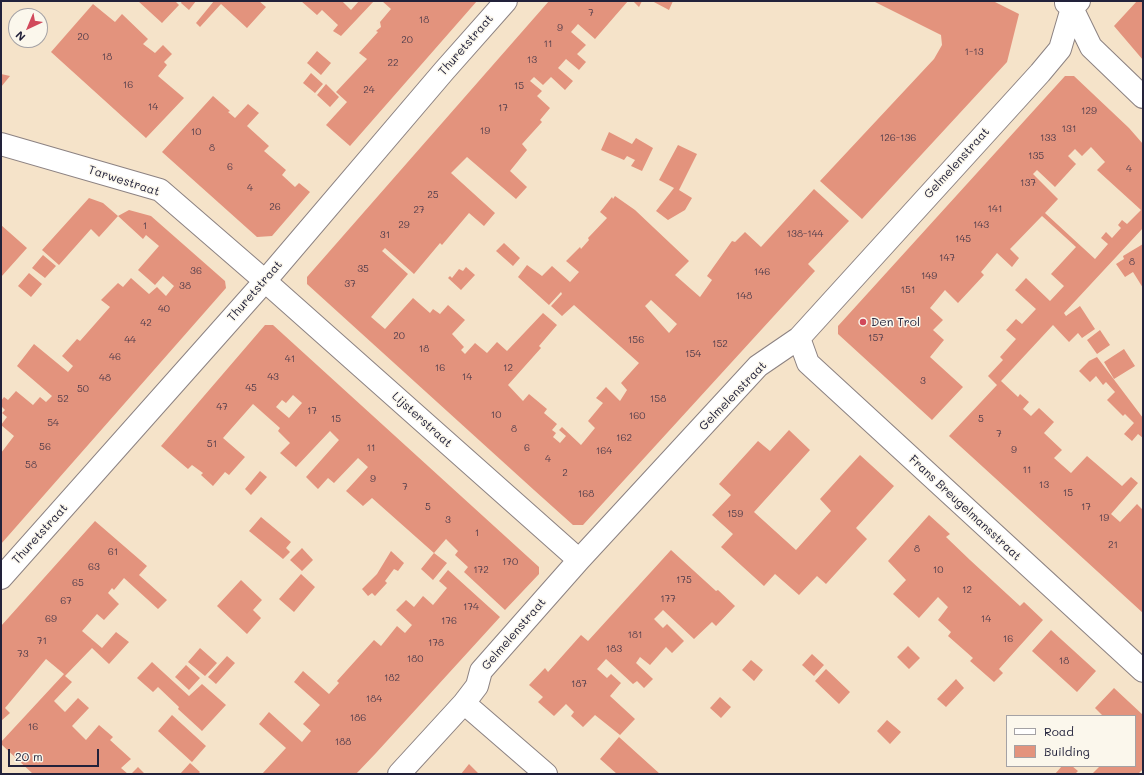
<!DOCTYPE html>
<style>
body{margin:0}
#map{position:relative;width:1144px;height:775px;overflow:hidden;background:#f5e3c9;font-family:Mali,sans-serif}
canvas{display:block}
.frame{position:absolute;inset:0;border:2px solid #22223b;pointer-events:none}
.legend{position:absolute;left:1006px;top:715px;width:130px;height:52px;box-sizing:border-box;background:#fbf7ec;border:1px solid #a4a2a5;margin:0;padding:5px 7px;list-style:none;font-size:12px;color:#22223b}
.legend li{display:flex;align-items:center;gap:8px;height:20px}
.legend b{width:20px;border:1px solid #a4a2a5}
.north{position:absolute;left:8px;top:8px;width:40px;height:40px;box-sizing:border-box;background:#fbf7ec;border:1px solid #a4a2a5;border-radius:50%;rotate:224deg;font-size:11px;font-weight:700;line-height:16px;text-align:center;color:#22223b}
.north::after{content:'';display:block;margin:auto;width:14px;height:18px;background:#d1495b;clip-path:polygon(50% 0,100% 100%,50% 72%,0 100%)}
.scale{position:absolute;left:8px;top:749px;width:91px;height:18px;box-sizing:border-box;border:2px solid #22223b;border-top:0;padding-left:5px;font-size:12px;line-height:14px;white-space:nowrap;color:#22223b;-webkit-text-stroke:3px #fbf7ec;paint-order:stroke}
</style>
<div id="map">
<canvas width="1144" height="775"></canvas>
<div class="frame"></div>
<ul class="legend">
<li><b style="height:5px;background:#fff"></b>Road</li>
<li><b style="height:11px;background:#e3937d"></b>Building</li>
</ul>
<div class="north">N</div>
<div class="scale">20 m</div>
</div>
<script>
const g = document.querySelector('canvas').getContext('2d');
g.lineJoin = 'round';
function paint(path, color) { g.fillStyle = color; g.fill(path, 'evenodd'); }
const poly = rows => new Path2D(rows.map(r => 'M' + r).join(''));
function strokePath(path, color, width, dash) { g.strokeStyle = color; g.lineWidth = width; g.lineCap = dash ? 'butt' : 'round'; g.setLineDash(dash || []); g.stroke(path); }
function drawText(font, color, halo, rows, align = 'center') {
  g.font = font + ' Mali,sans-serif'; g.lineWidth = 3; g.setLineDash([]); g.textBaseline = 'middle'; g.strokeStyle = halo; g.fillStyle = color; for (const [text, x, y, turn = 0] of rows) {
    g.save(); g.translate(x, y); g.rotate((+turn || 0) * Math.PI / 180); g.textAlign = isNaN(turn) ? turn : align; if (halo) g.strokeText(text, 0, 0); g.fillText(text, 0, 0); g.restore();
  }
}
const building = poly([
 [138,1,175,1,179,5,162,23],
 [182,1,196,1,189,10,181,3],
 [214,1,259,1,266,7,247,28,221,4,200,27,196,23],
 [301,1,342,1,351,10,359,1,374,1,341,36,333,31,338,25,322,10,317,15],
 [382,1,477,1,350,146,326,125,347,102,336,92,367,59,359,53,378,32,376,31,381,27,380,22,391,9],
 [549,1,628,1,595,39,578,24,571,32,586,45,577,54,586,62,579,70,566,59,558,68,573,81,565,90,551,77,543,85,534,77,530,81,542,91,537,96,550,108,540,120,542,122,522,144,527,150,510,171,527,187,516,199,467,157,451,173,495,213,484,226,469,213,442,245,440,243,414,274,385,248,382,251,408,274,371,317,385,329,413,298,430,313,433,309,440,314,448,305,465,320,452,334,464,347,461,350,465,354,475,343,487,353,497,342,507,351,543,313,557,325,539,346,541,348,508,385,523,401,529,394,547,409,544,413,557,424,552,430,556,433,553,437,560,443,566,436,559,430,562,427,581,445,595,428,588,421,603,403,596,398,606,387,620,401,627,390,621,383,639,363,574,305,562,316,551,306,562,294,561,292,549,305,518,277,527,265,542,276,552,266,570,282,579,272,566,261,580,247,581,249,589,240,588,238,607,218,600,212,612,197,613,199,615,196,635,210,689,261,675,275,700,297,712,280,707,276,732,241,735,242,745,232,761,247,814,189,849,221,808,264,815,271,583,525,573,525,534,490,307,284,307,277],
 [651,300,677,324,669,333,645,306],
 [633,1,642,1,639,7],
 [652,1,673,1,669,10],
 [873,1,993,1,1019,14,1007,62,862,219,820,181,934,59,942,45,941,35],
 [1137,1,1143,1,1143,60,1114,26],
 [93,4,115,22,122,14,148,39,143,44,155,53,163,45,172,54,164,62,167,65,158,76,184,98,146,138,51,52],
 [317,51,331,63,321,75,307,63],
 [311,73,323,84,315,93,303,83],
 [1,74,10,76,1,87],
 [1065,76,1074,76,1129,128,1143,144,1143,228,1064,313,1066,316,1080,306,1095,329,1082,338,1078,333,1069,342,1053,325,1001,381,1018,397,1020,394,1029,402,1023,409,1031,416,1039,408,1054,422,1044,433,1062,450,1054,458,1071,473,1087,456,1122,486,1131,477,1138,483,1111,514,1120,522,1137,504,1143,510,1143,613,949,436,997,385,988,376,1003,360,1000,357,1016,339,1006,330,1016,319,1022,324,1036,309,1015,290,1026,278,1050,301,1064,286,1051,274,1076,247,1042,216,1010,249,1019,258,1012,267,997,253,981,272,984,275,958,303,945,290,930,308,943,320,933,330,944,340,930,357,963,387,932,420,838,334,838,326],
 [1091,147,1105,162,1097,170,1141,210,1127,224,1122,220,1118,225,1121,228,1112,238,1106,232,1101,238,1108,244,1095,259,1045,213,1058,199,1033,174,1037,170,1055,187,1076,164,1068,156,1075,149,1082,156],
 [326,84,339,97,330,107,317,95],
 [213,96,230,111,228,112,235,118,248,104,259,113,247,126,269,146,264,151,286,170,282,175,295,187,299,183,310,192,272,236,257,237,162,152],
 [609,132,632,144,636,138,653,148,642,171,631,166,635,160,627,156,624,160,601,150],
 [678,145,697,154,679,190,692,198,685,210,668,220,656,211,674,188,659,180],
 [89,198,103,203,118,216,99,237,91,229,59,265,42,250],
 [129,210,151,216,225,281,226,288,1,544,1,453,14,436,1,425,7,417,2,413,5,410,1,406,1,401,4,397,8,400,16,391,33,405,40,397,46,402,52,396,17,366,34,344,68,372,73,366,62,356,77,339,80,341,110,307,101,300,118,283,123,287,131,278,149,294,157,287,166,296,174,286,163,276,155,285,138,270,159,246,146,235,143,239,118,216],
 [1,225,27,248,1,277],
 [504,243,520,258,513,266,496,251],
 [1143,244,1143,288,1133,272,1125,277,1116,264,1124,259,1123,256],
 [43,255,56,266,45,278,32,268],
 [466,267,475,275,461,290,448,278,450,276,452,278,459,269,463,271],
 [29,273,42,284,31,297,18,286],
 [265,325,273,325,539,567,539,574,505,610,464,572,468,567,455,555,458,551,446,539,434,553,372,498,363,506,346,491,368,467,358,458,334,483,328,478,318,489,306,477,339,440,330,431,296,467,280,453,290,443,278,431,280,428,253,404,223,438,245,457,229,475,225,472,213,486,201,475,203,473,192,465,188,469,161,446],
 [293,395,302,403,289,418,276,407,282,400,286,403],
 [1100,330,1110,345,1097,354,1087,340],
 [1124,349,1135,366,1114,379,1104,362],
 [1097,357,1143,418,1143,438,1138,434,1132,441,1124,434,1134,423,1125,414,1123,416,1107,400,1115,392,1106,382,1103,385,1096,376,1090,382,1079,371,1089,361],
 [789,430,810,450,754,512,796,550,831,511,820,499,860,455,894,486,856,528,867,539,826,584,817,576,799,595,775,574,764,586,721,547,733,534,712,515,731,495,719,484,758,441,770,451],
 [260,471,267,477,251,495,245,489],
 [929,515,950,534,946,537,970,560,1020,606,1024,602,1043,620,999,669,1003,673,994,682,970,661,973,658,948,636,951,632,938,620,948,607,938,597,919,618,893,594,906,580,888,561],
 [261,517,291,542,286,548,290,552,283,559,249,531],
 [95,521,147,566,139,575,167,600,158,609,124,578,114,590,112,588,108,593,119,604,104,620,97,614,82,631,102,648,116,632,129,642,109,664,92,648,65,676,72,682,54,701,65,712,78,698,89,708,72,726,86,740,99,725,113,737,110,740,131,759,121,768,128,774,33,774,1,744,1,742,64,674,46,659,5,708,10,713,1,721,1,626],
 [302,548,313,560,302,571,290,560],
 [671,550,716,591,718,590,735,606,716,626,712,622,694,639,663,610,654,619,663,628,667,624,684,641,672,653,666,647,650,665,640,657,636,663,653,679,644,688,637,681,633,684,606,659,597,669,607,678,611,674,621,683,610,696,635,719,620,735,595,715,583,727,571,716,574,712,566,704,554,716,538,702,543,697,529,685,545,668,548,672,581,635,588,641],
 [391,551,404,563,398,571,394,569,385,581,387,583,375,596,372,593,368,596,362,589,377,574],
 [434,553,447,563,433,580,421,569],
 [448,570,500,617,376,753,356,774,262,774,286,748,259,724,269,712,302,742,311,731,303,724,320,705,294,682,303,671,329,694,339,683,337,681,374,640,381,646,397,626,405,633,412,625,396,610,406,600,414,607,423,596,433,605,447,588,439,581],
 [301,574,315,587,294,612,279,599],
 [241,580,262,600,253,610,261,618,247,634,217,606],
 [1051,630,1096,671,1077,692,1032,651],
 [908,646,920,658,909,669,897,657],
 [200,648,217,663,205,676,188,662],
 [812,654,824,665,814,676,802,665],
 [227,656,235,663,216,684,208,677],
 [751,660,763,670,754,681,742,670],
 [152,662,189,696,202,684,226,705,202,731,178,709,179,707,158,687,153,692,137,678],
 [186,665,200,678,189,690,175,677],
 [826,669,850,692,839,704,815,681],
 [956,679,964,688,946,707,937,699],
 [1114,688,1143,715,1143,769,1138,774,1092,774,1100,766,1135,766,1135,716,1103,716,1095,708],
 [720,697,731,707,721,718,710,708],
 [172,715,206,746,192,762,158,731],
 [887,720,901,732,890,744,877,731],
 [619,737,660,774,617,774,600,759],
 [190,763,200,772,198,774,180,774],
 [469,764,479,774,461,774],
 [1062,766,1072,766,1078,771,1075,774,1055,774],
 [138,767,145,774,131,774]
]);
const street = poly([
 [1066,3,1072,8,1091,47,1143,97],
 [1,144,160,190,265,281,579,560],
 [799,338,808,363,1143,671],
 [1,578,265,281,444,71,506,1],
 [464,703,546,774],
 [399,774,464,703,477,686,481,671,579,560,758,366,799,338,1040,73,1060,49,1072,8,1079,1]
]);
const markers = [
 [863,322,4,"#d1495b"]
];
const numberNames = [
 ["7",591,13],
 ["18",424,20],
 ["9",560,28],
 ["20",83,37],
 ["20",407,40],
 ["11",548,44],
 ["1-13",974,52],
 ["18",107,57],
 ["13",532,60],
 ["22",393,63],
 ["16",128,85],
 ["15",519,86],
 ["24",369,90],
 ["14",153,107],
 ["17",503,108],
 ["129",1089,111],
 ["131",1069,129],
 ["19",485,131],
 ["10",196,132],
 ["126-136",898,138],
 ["133",1048,138],
 ["8",212,148],
 ["135",1036,156],
 ["6",230,167],
 ["4",1129,169],
 ["137",1028,183],
 ["4",250,188],
 ["25",433,195],
 ["26",275,207],
 ["141",995,209],
 ["27",419,210],
 ["29",404,225],
 ["143",981,225],
 ["1",145,226],
 ["138-144",805,234],
 ["31",385,235],
 ["145",963,239],
 ["147",947,258],
 ["8",1132,262],
 ["35",363,269],
 ["36",196,271],
 ["146",762,272],
 ["149",929,276],
 ["37",350,284],
 ["38",185,286],
 ["151",908,290],
 ["148",744,296],
 ["40",164,309],
 ["42",146,323],
 ["20",399,336],
 ["157",876,338],
 ["44",130,340],
 ["156",636,340],
 ["152",720,344],
 ["18",424,349],
 ["154",693,354],
 ["46",115,357],
 ["41",290,359],
 ["16",440,368],
 ["12",508,368],
 ["43",273,377],
 ["14",467,377],
 ["48",105,378],
 ["3",923,381],
 ["45",251,388],
 ["50",83,389],
 ["52",63,399],
 ["158",658,399],
 ["47",222,407],
 ["17",312,411],
 ["10",496,415],
 ["160",637,416],
 ["15",336,419],
 ["5",981,419],
 ["54",53,423],
 ["8",514,429],
 ["7",999,434],
 ["162",624,438],
 ["51",212,444],
 ["56",45,447],
 ["11",371,448],
 ["6",527,448],
 ["9",1014,450],
 ["164",604,451],
 ["4",548,459],
 ["58",31,465],
 ["11",1027,470],
 ["2",565,473],
 ["9",373,479],
 ["13",1044,485],
 ["7",405,487],
 ["15",1068,493],
 ["168",586,494],
 ["5",428,507],
 ["17",1086,507],
 ["159",735,514],
 ["19",1104,518],
 ["3",448,520],
 ["1",477,533],
 ["21",1113,545],
 ["8",917,549],
 ["61",113,552],
 ["170",510,562],
 ["63",94,567],
 ["172",481,570],
 ["10",938,570],
 ["175",684,580],
 ["65",78,583],
 ["12",967,590],
 ["177",668,599],
 ["67",66,601],
 ["174",471,607],
 ["69",51,619],
 ["14",986,619],
 ["176",449,621],
 ["181",635,635],
 ["16",1008,639],
 ["71",42,641],
 ["178",436,643],
 ["183",614,649],
 ["73",23,654],
 ["180",415,659],
 ["18",1064,661],
 ["182",392,678],
 ["187",579,684],
 ["184",374,699],
 ["186",358,718],
 ["16",33,727],
 ["188",343,742]
];
const streetNames = [
 ["Thuretstraat",466,45,-49],
 ["Gelmelenstraat",957,163,-48],
 ["Tarwestraat",124,181,18],
 ["Thuretstraat",255,291,-49],
 ["Gelmelenstraat",733,396,-46],
 ["Lijsterstraat",422,420,42],
 ["Frans Breugelmansstraat",965,508,43],
 ["Thuretstraat",40,534,-48],
 ["Gelmelenstraat",514,634,-49]
];
const poiNames = [
 ["Den Trol",871,322]
];
paint(building, '#e3937d');
strokePath(street, '#8c8282', 24);
strokePath(street, '#fff', 22);
for (const [x, y, r, color] of markers) { const dot = new Path2D(); dot.arc(x, y, r, 0, 2 * Math.PI); g.fillStyle = color; g.fill(dot); strokePath(dot, '#fbf7ec', 1.5); }
drawText('10px', '#523e4c', null, numberNames);
drawText('12px', '#22223b', '#fbf7ec', streetNames);
drawText('12px', '#22223b', '#fbf7ec', poiNames, 'left');
</script>
